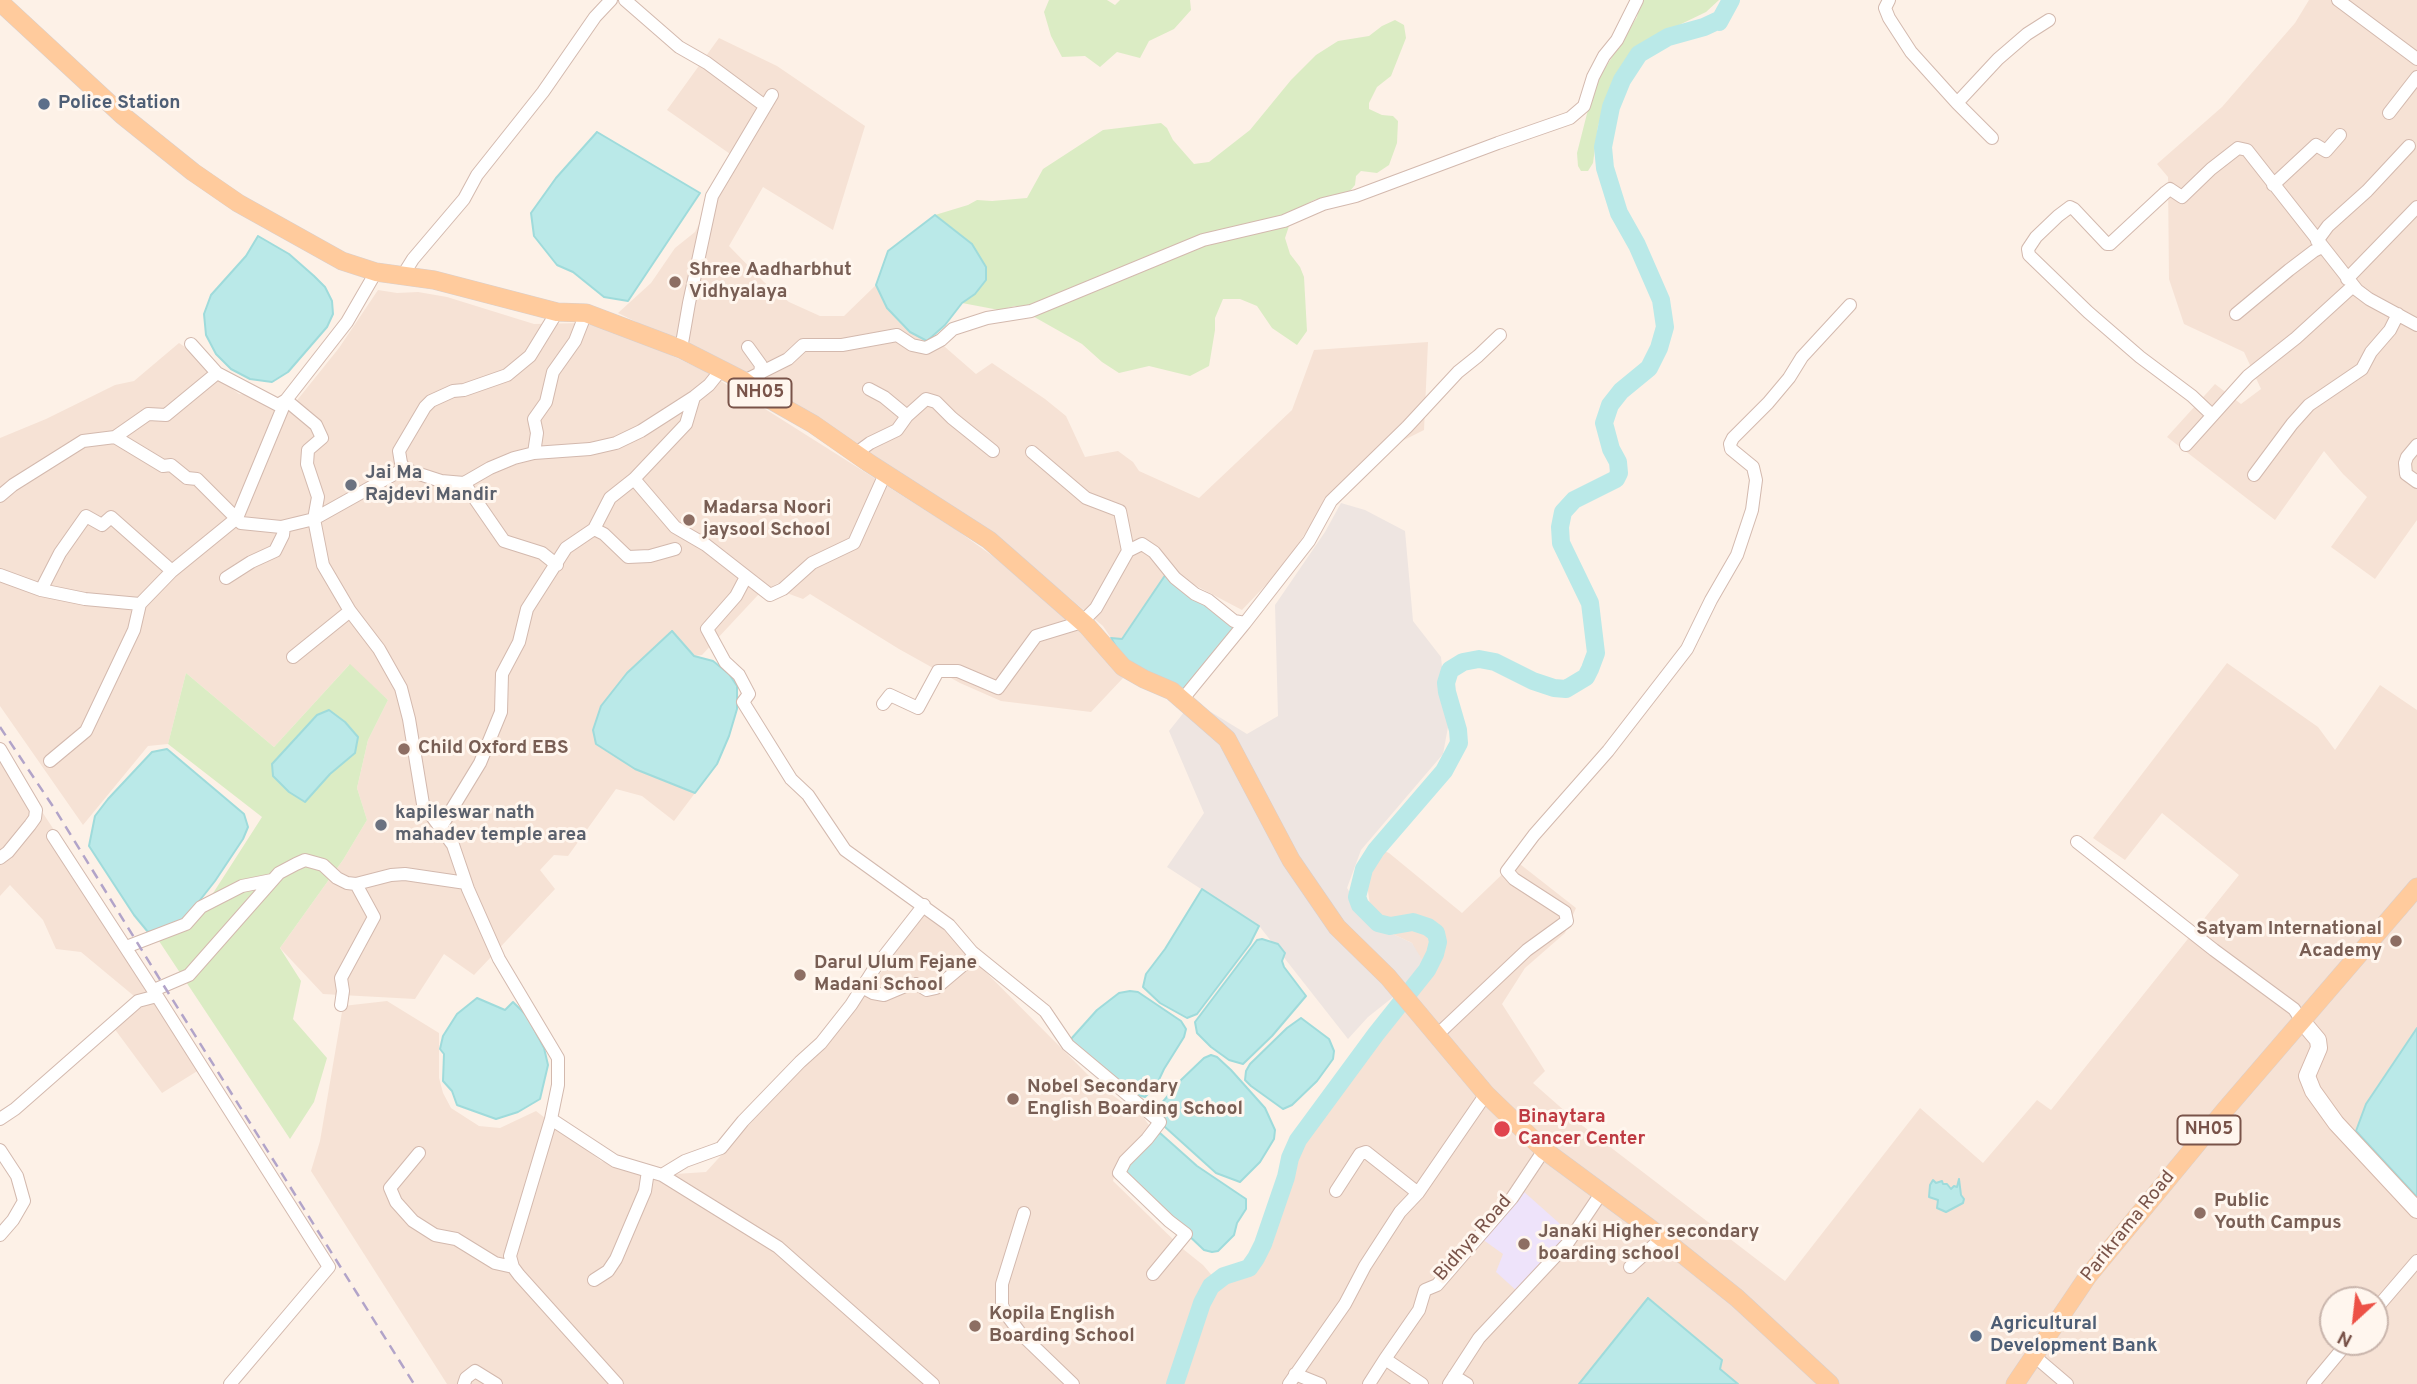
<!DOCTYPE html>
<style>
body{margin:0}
#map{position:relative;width:2417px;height:1384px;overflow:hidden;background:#fdf1e7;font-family:Overpass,sans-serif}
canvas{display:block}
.north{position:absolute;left:2319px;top:1286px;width:70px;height:70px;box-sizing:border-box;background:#fff6ee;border:2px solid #c9b5ac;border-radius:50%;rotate:207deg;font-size:19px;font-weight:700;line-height:28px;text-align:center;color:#795349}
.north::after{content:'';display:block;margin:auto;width:24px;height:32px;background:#ed5146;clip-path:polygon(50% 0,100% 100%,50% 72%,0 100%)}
</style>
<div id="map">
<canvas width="2417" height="1384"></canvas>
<div class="north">N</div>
</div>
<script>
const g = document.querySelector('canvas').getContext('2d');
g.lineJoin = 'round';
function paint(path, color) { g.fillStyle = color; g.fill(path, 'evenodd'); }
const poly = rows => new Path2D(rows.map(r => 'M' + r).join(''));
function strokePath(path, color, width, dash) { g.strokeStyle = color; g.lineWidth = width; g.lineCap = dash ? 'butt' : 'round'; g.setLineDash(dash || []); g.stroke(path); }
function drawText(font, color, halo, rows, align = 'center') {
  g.font = font + ' Overpass,sans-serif'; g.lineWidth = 6; g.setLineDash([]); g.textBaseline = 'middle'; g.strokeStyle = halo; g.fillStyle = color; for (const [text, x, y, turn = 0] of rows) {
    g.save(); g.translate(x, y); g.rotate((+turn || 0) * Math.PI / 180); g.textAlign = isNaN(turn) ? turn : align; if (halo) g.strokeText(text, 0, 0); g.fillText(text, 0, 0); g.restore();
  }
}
const residential = poly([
 [2309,0,2417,0,2417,474,2414,477,2417,480,2417,520,2375,579,2331,547,2367,497,2343,474,2324,451,2275,520,2167,437,2215,384,2241,404,2261,389,2244,352,2184,324,2169,279,2168,177,2157,164,2222,107,2295,23],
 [719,38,777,66,865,126,833,230,763,187,729,246,764,282,789,302,820,316,844,316,876,285,887,308,927,341,937,340,976,374,992,363,1045,399,1066,416,1085,457,1118,451,1133,462,1139,471,1199,498,1292,410,1314,350,1428,342,1424,430,1374,455,1329,498,1282,568,1242,610,1168,571,1121,639,1111,638,1103,626,1041,574,960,512,669,338,618,313,651,283,675,248,695,232,733,156,667,110],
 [378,290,397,293,418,292,447,297,534,324,583,323,623,333,705,371,955,529,994,557,1070,622,1123,678,1091,712,1001,701,960,683,899,649,810,594,803,599,784,592,778,583,758,595,702,655,694,656,672,631,627,673,601,706,635,769,695,793,674,821,642,796,616,789,568,856,554,855,540,870,555,889,474,975,444,954,415,999,323,994,280,948,343,860,367,820,357,788,368,740,388,700,349,665,274,747,186,673,168,744,148,746,83,825,0,706,0,438,46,419,115,385,134,381,179,343,194,353,213,374,239,394,252,395,286,414,339,348],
 [2227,663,2318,727,2335,750,2380,685,2417,710,2417,1384,447,1384,311,1171,320,1141,343,1006,387,1001,439,1033,439,1078,443,1093,451,1108,479,1126,500,1128,536,1111,601,1161,646,1176,706,1172,768,1104,842,1027,925,911,1096,1083,1144,1118,1151,1128,1117,1163,1113,1181,1183,1249,1203,1265,1215,1279,1226,1270,1252,1261,1261,1250,1268,1235,1291,1167,1295,1148,1302,1132,1380,1026,1421,975,1412,943,1369,923,1371,912,1365,870,1382,850,1389,853,1462,913,1516,861,1576,908,1565,933,1525,968,1502,1004,1545,1071,1533,1083,1575,1120,1785,1281,1920,1108,1983,1163,2037,1100,2051,1110,2239,875,2162,813,2125,860,2093,838],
 [2333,1300,2375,1300,2375,1342,2333,1342],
 [0,748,60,839,199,1070,162,1093,108,1020,134,996,81,952,56,949,43,920,10,885,0,896]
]);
const industrial = poly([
 [1341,503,1365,510,1405,531,1413,621,1441,657,1448,727,1443,754,1361,850,1347,888,1369,923,1412,943,1426,966,1421,975,1368,1017,1348,1039,1260,927,1167,867,1204,813,1169,731,1193,701,1247,734,1278,716,1275,605,1325,532]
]);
const education = poly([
 [1522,1190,1568,1231,1557,1248,1518,1292,1496,1272,1503,1254,1482,1239]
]);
const green = poly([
 [1049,0,1107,0,1115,5,1120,0,1190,0,1191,10,1174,29,1149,41,1140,58,1117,52,1100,67,1085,56,1062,57,1051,36,1044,12],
 [1640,0,1719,0,1706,12,1650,39,1635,51,1608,97,1598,126,1593,163,1588,171,1581,171,1578,166,1577,153,1594,86,1637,17],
 [1395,20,1404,25,1406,38,1391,76,1377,87,1369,103,1369,109,1382,115,1393,116,1398,121,1397,143,1389,165,1377,173,1361,171,1356,176,1355,185,1350,191,1314,200,1294,211,1285,238,1290,254,1300,267,1304,277,1307,331,1297,345,1272,328,1257,306,1240,299,1223,299,1215,318,1215,330,1209,366,1190,376,1149,366,1119,373,1102,362,1082,344,1015,306,999,310,962,303,975,293,935,215,968,205,977,200,992,201,1027,198,1043,169,1103,130,1161,123,1167,128,1173,140,1194,164,1209,162,1250,130,1291,80,1316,55,1338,41,1369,36,1382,26],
 [350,664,388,700,368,740,357,788,367,820,343,860,280,948,301,981,293,1019,327,1058,314,1102,290,1139,157,938,192,926,262,817,168,744,186,673,274,747]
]);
const water = poly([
 [597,132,700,193,628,301,604,297,573,272,557,265,534,236,531,213,556,178,597,132],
 [935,215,972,244,986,267,986,280,975,294,962,303,945,325,927,341,910,332,887,308,876,285,888,251,935,215],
 [258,236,289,254,314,276,325,287,332,301,333,314,327,327,288,372,272,382,250,379,231,369,216,354,206,335,204,314,211,295,246,256,258,236],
 [1168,571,1237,626,1191,686,1182,690,1129,668,1111,638,1122,639,1168,571],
 [672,631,694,656,713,661,729,674,737,686,737,709,729,736,717,764,695,793,635,769,596,744,593,730,601,706,627,673,672,631],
 [329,710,345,722,358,737,355,753,330,774,305,802,289,792,273,776,272,764,317,715,329,710],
 [167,749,244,814,248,827,243,839,215,881,182,923,148,932,134,915,89,846,95,816,108,799,152,752,167,749],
 [1202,889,1259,926,1250,944,1197,1014,1187,1018,1160,1003,1143,987,1146,974,1165,949,1202,889],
 [1262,939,1278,944,1285,953,1282,961,1284,967,1306,996,1272,1036,1243,1064,1229,1060,1211,1047,1197,1033,1195,1022,1257,940,1262,939],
 [1130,991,1138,992,1181,1021,1186,1029,1184,1037,1164,1069,1156,1086,1145,1097,1133,1094,1073,1044,1071,1039,1097,1010,1119,993,1130,991],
 [477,998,505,1010,513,1002,527,1016,544,1048,548,1065,540,1099,518,1112,496,1119,457,1105,452,1091,443,1081,444,1054,440,1049,443,1036,457,1014,477,998],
 [1301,1018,1329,1039,1334,1051,1333,1059,1317,1081,1292,1105,1283,1109,1251,1086,1245,1080,1246,1071,1250,1064,1287,1028,1301,1018],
 [2417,1028,2417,1197,2356,1131,2366,1104,2417,1028],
 [1211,1055,1217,1057,1231,1070,1265,1108,1275,1130,1274,1139,1260,1162,1240,1182,1216,1173,1165,1127,1157,1113,1161,1104,1181,1080,1204,1058,1211,1055],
 [1160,1133,1197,1166,1246,1199,1246,1209,1237,1223,1234,1235,1218,1251,1212,1252,1204,1250,1125,1175,1125,1166,1149,1141,1160,1133],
 [1959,1179,1961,1195,1964,1199,1963,1203,1946,1212,1937,1208,1938,1200,1929,1197,1930,1185,1933,1180,1936,1183,1942,1181,1943,1184,1947,1184,1951,1189,1954,1186,1957,1187,1959,1179],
 [1648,1298,1722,1360,1720,1369,1738,1384,1579,1384,1648,1298]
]);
const river = poly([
 [1175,1384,1202,1303,1211,1286,1224,1276,1249,1268,1256,1258,1263,1244,1286,1177,1290,1158,1298,1140,1376,1034,1427,970,1435,954,1438,942,1436,933,1428,927,1413,922,1390,926,1378,923,1360,905,1357,897,1364,869,1376,850,1444,771,1459,743,1458,730,1447,692,1446,683,1450,670,1463,662,1479,659,1495,662,1533,681,1554,688,1566,689,1586,677,1590,669,1596,653,1590,603,1561,543,1560,527,1563,512,1574,500,1616,479,1619,473,1618,462,1611,449,1604,423,1610,405,1621,391,1649,368,1659,348,1665,327,1661,300,1637,245,1619,213,1605,168,1603,147,1611,107,1622,80,1639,54,1668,37,1704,27,1719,20,1719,22,1731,0]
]);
const street = poly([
 [625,0,679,47,707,63,765,106],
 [1889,0,1885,8,1889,18,1911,52,1957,103],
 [2338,0,2417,59],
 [2389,113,2417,77],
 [1992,138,1957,103,1998,59,2027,34,2049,20],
 [2273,185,2316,145,2326,151,2340,135],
 [2317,241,2328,226,2367,191,2409,146],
 [403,275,413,259,464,199,477,175,543,92,595,17,611,0],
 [2347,279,2417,207],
 [2236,314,2289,270,2314,251,2322,247],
 [191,344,217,373,278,405,286,400],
 [748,347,761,365,760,374],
 [681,349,689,303,712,196,772,95],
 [744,381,788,359,803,345,842,345,897,335,912,345,926,348,941,340,953,329,987,318,1031,311,1203,240,1284,221,1323,204,1356,196,1498,143,1570,118,1584,106,1593,77,1604,56,1617,40,1637,0],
 [869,389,884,397,907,416],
 [2212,415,2192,396,2140,357,2088,312,2029,255,2028,249,2036,237,2058,216,2070,207,2074,209,2107,244,2110,244,2166,192,2170,189,2182,197,2211,169,2238,148,2247,150,2357,290,2369,299,2417,325],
 [115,437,148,414,166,415,217,373],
 [2186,445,2248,376,2296,338,2353,286],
 [2417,445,2407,457,2405,463,2406,474,2417,482],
 [1032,452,1086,498,1120,511,1128,551],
 [534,453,537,433,534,419,546,402,553,372,575,341,586,313],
 [855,454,870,443,897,430,907,416,926,399,936,402,952,418,993,451],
 [406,471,401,463,399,451,425,407,431,401,453,391,464,390,507,375,530,356,557,312],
 [2254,475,2292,424,2309,405,2362,369,2371,352,2390,330,2398,314],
 [634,479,675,527,706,545,770,595,783,589,812,563,854,543,885,474],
 [464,483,504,541,542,553,557,565],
 [0,496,13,485,83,441,115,437,163,466,171,465,187,478,197,479,241,523,281,527,314,519,318,497,307,464,308,450,322,438,316,425,286,400,347,322,376,272],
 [594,529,604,534,628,557,650,556,675,549],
 [0,575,41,590,85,599,140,604,172,571,237,518,286,400],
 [746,577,736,596,707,629,725,662,739,675,749,694,743,702,791,779,808,795,845,850,949,925,972,952,1045,1011,1068,1045,1160,1122,1147,1139,1125,1161,1119,1173,1169,1221,1186,1234,1153,1274],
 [226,578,251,562,275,551,283,535,284,527],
 [41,590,60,553,86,516,102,525,111,517,172,571],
 [1245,623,1309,541,1331,501,1407,427,1458,372,1478,356,1500,335],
 [293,657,350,611],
 [883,704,890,695,918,708,938,671,958,671,998,688,1036,636,1082,622,1096,608,1128,551,1142,544,1154,552,1175,578,1195,594,1208,600,1234,621,1245,623,1182,700],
 [0,749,36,810,35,818,30,825,8,852,0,858],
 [50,761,86,731,134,630,140,604],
 [441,827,480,763,501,712,502,674,519,642,527,609,566,548,594,529,610,498,634,479,686,424,694,397],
 [53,836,157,996,329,1267,230,1384],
 [2077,842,2214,950,2294,1009,2302,1021],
 [126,947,186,924,201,907,242,886,272,880],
 [862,987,873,993,884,995,910,984,917,984,927,990,936,988,975,955],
 [154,990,189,975,279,873,296,864,305,860,323,865,337,878,347,883,356,884],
 [341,1005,343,991,341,978,374,917,356,884,391,875,405,874,466,883],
 [1437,1035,1527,950,1567,921,1565,912,1514,879,1507,871,1534,835,1608,751,1687,649,1711,600,1737,555,1752,510,1756,480,1753,467,1731,449,1730,444,1733,438,1768,403,1789,378,1802,357,1850,305],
 [0,1119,15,1109,138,1001,157,996],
 [551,1119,558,1085,558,1058,499,959,468,889,453,845,423,804,409,719,401,688,379,649,350,611,323,565,314,519,398,472,410,471,441,481,464,483,490,468,514,458,534,453,590,449,616,443,641,431,694,397,709,385,721,370],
 [0,1150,17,1176,24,1201,13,1220,0,1235],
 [419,1153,390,1188,396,1202,413,1221,435,1235,456,1239,495,1263,513,1267],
 [662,1175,685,1161,721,1148,743,1121,800,1062,821,1043,851,1005,874,969,924,905],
 [1336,1191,1360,1154,1366,1152,1418,1193],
 [1024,1213,1002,1284,1002,1305,1006,1314,1021,1334,1073,1384],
 [1630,1267,1662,1238],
 [594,1280,608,1271,616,1259,645,1191,648,1171],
 [2375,1310,2417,1261],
 [2033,1355,2067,1384],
 [1295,1374,1320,1384],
 [1454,1376,1467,1384],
 [464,1384,466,1378,475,1371,496,1384],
 [617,1384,519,1275,513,1267,510,1256,551,1119,615,1161,662,1175,778,1247,933,1384],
 [1289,1384,1345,1304,1365,1266,1400,1212,1418,1193,1486,1094],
 [1369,1384,1385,1359],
 [1422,1384,1385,1359,1419,1310,1425,1290,1437,1285,1512,1198,1544,1150],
 [1449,1384,1479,1338,1567,1244,1602,1192],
 [2313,1384,2348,1342]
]);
const secondary = poly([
 [2302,1021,2318,1040,2319,1048,2307,1076,2313,1091,2336,1123,2417,1210]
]);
const primary = poly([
 [0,2,122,115,193,172,238,203,342,261,376,272,434,280,557,312,586,313,681,349,744,381,762,395,813,424,869,463,989,540,1087,626,1123,667,1144,679,1172,691,1227,739,1291,860,1337,927,1388,977,1486,1094,1544,1150,1651,1229,1737,1298,1830,1384],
 [2015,1384,2088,1276,2225,1110,2417,887]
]);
const rail = poly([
 [0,727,56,811,164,986,414,1384]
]);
const markers = [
 [44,104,7,"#5c6f8a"],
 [675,282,7,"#8d6e63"],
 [351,485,7,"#6b7280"],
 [689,520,7,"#8d6e63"],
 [404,749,7,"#8d6e63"],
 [381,825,7,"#6b7280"],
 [2396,941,7,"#8d6e63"],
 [800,975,7,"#8d6e63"],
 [1013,1099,7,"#8d6e63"],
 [1502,1129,9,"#e0444e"],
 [2200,1213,7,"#8d6e63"],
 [1524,1244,7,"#8d6e63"],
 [975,1326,7,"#8d6e63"],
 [1976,1336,7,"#5c6f8a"]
];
const shields = [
 [760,393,63],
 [2209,1130,63]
];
const shieldNames = [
 ["NH05",760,393],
 ["NH05",2209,1130]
];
const serviceNames = [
 ["Police Station",58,104],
 ["Agricultural",1990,1325],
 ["Development Bank",1990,1347]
];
const educationNames = [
 ["Shree Aadharbhut",689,271],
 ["Vidhyalaya",689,293],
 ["Madarsa Noori",703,509],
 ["jaysool School",703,531],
 ["Child Oxford EBS",418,749],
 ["Satyam International",2382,930,"right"],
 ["Academy",2382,952,"right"],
 ["Darul Ulum Fejane",814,964],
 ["Madani School",814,986],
 ["Nobel Secondary",1027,1088],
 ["English Boarding School",1027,1110],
 ["Public",2214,1202],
 ["Youth Campus",2214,1224],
 ["Janaki Higher secondary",1538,1233],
 ["boarding school",1538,1255],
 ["Kopila English",989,1315],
 ["Boarding School",989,1337]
];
const worshipNames = [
 ["Jai Ma",365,474],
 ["Rajdevi Mandir",365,496],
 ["kapileswar nath",395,814],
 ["mahadev temple area",395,836]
];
const healthNames = [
 ["Binaytara",1518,1118],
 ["Cancer Center",1518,1140]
];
const streetNames = [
 ["Parikrama Road",2129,1227,-51],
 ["Bidhya Road",1474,1239,-49]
];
paint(residential, '#f6e2d5');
paint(industrial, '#eee5e1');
paint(education, '#eee3fa');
paint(green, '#dbecc4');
paint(water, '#bae9e8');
strokePath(water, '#9fdbdb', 2);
strokePath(river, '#bae9e8', 18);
strokePath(street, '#d3b9ae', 14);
strokePath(secondary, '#d6b8ab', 18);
strokePath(primary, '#d9cfcc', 19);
strokePath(street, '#fff', 12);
strokePath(secondary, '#fff', 16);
strokePath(primary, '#ffcb9d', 18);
strokePath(rail, '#b2a4c9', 2.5, [10, 7]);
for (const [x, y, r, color] of markers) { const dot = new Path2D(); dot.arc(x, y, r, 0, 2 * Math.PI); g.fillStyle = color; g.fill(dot); strokePath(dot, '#fff6ee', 2.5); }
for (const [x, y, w] of shields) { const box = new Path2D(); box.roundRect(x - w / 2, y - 14.5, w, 29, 5); g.fillStyle = '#fff6ee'; g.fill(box); strokePath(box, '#795349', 2); }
drawText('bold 18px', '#795349', null, shieldNames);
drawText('bold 19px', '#4e5e75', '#fff6ee', serviceNames, 'left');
drawText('bold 19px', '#785e54', '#fff6ee', educationNames, 'left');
drawText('bold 19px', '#5b616d', '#fff6ee', worshipNames, 'left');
drawText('bold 19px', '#be3a42', '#fff6ee', healthNames, 'left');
drawText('19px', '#795349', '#fff6ee', streetNames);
</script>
